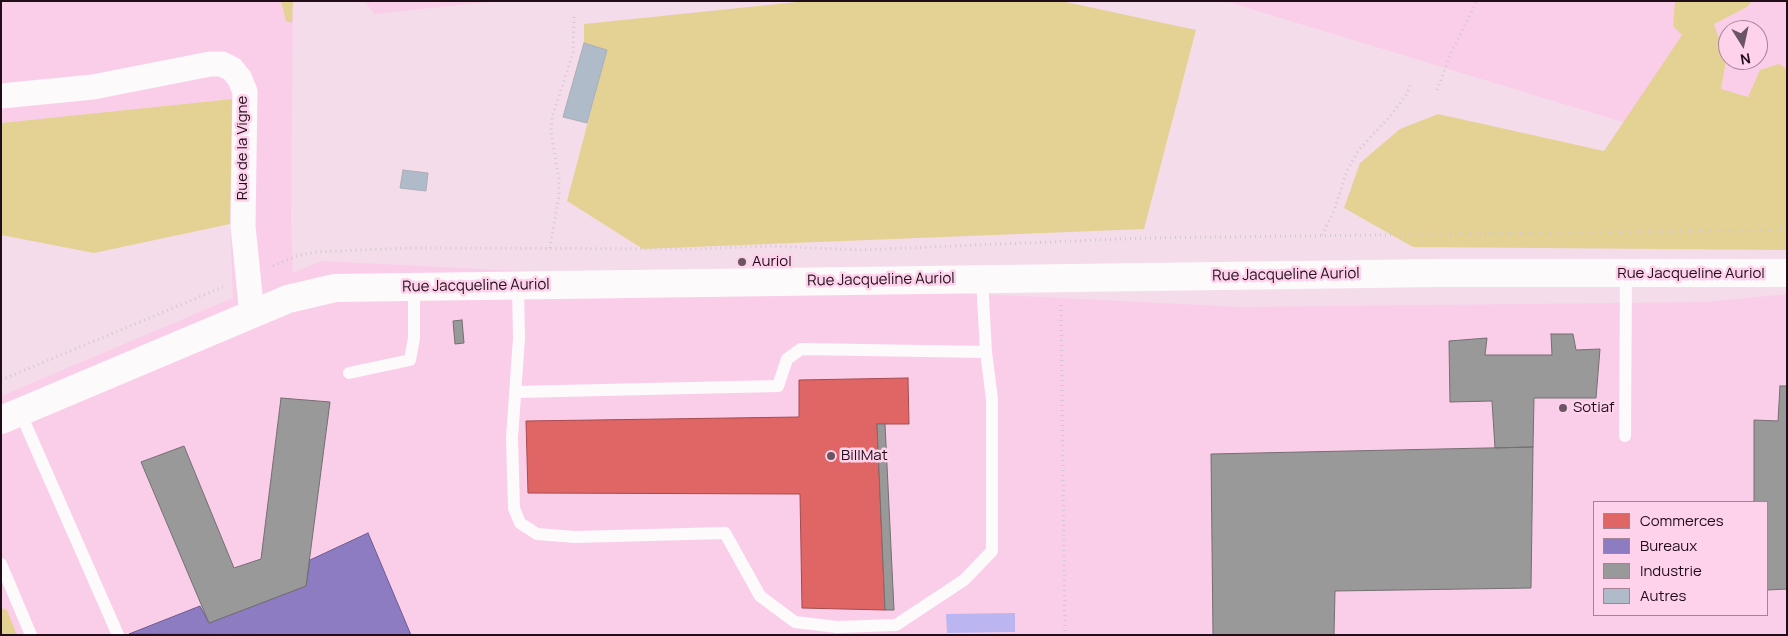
<!DOCTYPE html>
<style>
body{margin:0}
#map{position:relative;width:1788px;height:636px;overflow:hidden;background:#f4dcea;font-family:Manrope,sans-serif}
canvas{display:block}
.frame{position:absolute;inset:0;border:2px solid #200d19;pointer-events:none}
.legend{position:absolute;left:1593px;top:501px;width:175px;height:115px;box-sizing:border-box;background:#fed2eb;border:1px solid #a58397;margin:0;padding:6px 9px;list-style:none;font-size:15px;color:#200d19}
.legend li{display:flex;align-items:center;gap:10px;height:25px}
.legend b{width:25px;border:1px solid #a58397}
.north{position:absolute;left:1718px;top:20px;width:50px;height:50px;box-sizing:border-box;background:#fed2eb;border:1px solid #a58397;border-radius:50%;rotate:170deg;font-size:14px;font-weight:700;line-height:20px;text-align:center;color:#200d19}
.north::after{content:'';display:block;margin:auto;width:18px;height:22px;background:#6a5562;clip-path:polygon(50% 0,100% 100%,50% 72%,0 100%)}
</style>
<div id="map">
<canvas width="1788" height="636"></canvas>
<div class="frame"></div>
<ul class="legend">
<li><b style="height:14px;background:#e06666"></b>Commerces</li>
<li><b style="height:14px;background:#8e7cc3"></b>Bureaux</li>
<li><b style="height:14px;background:#999"></b>Industrie</li>
<li><b style="height:14px;background:#afbbc8"></b>Autres</li>
</ul>
<div class="north">N</div>
</div>
<script>
const g = document.querySelector('canvas').getContext('2d');
g.lineJoin = 'round';
function paint(path, color) { g.fillStyle = color; g.fill(path, 'evenodd'); }
const poly = rows => new Path2D(rows.map(r => 'M' + r).join(''));
function strokePath(path, color, width, dash) { g.strokeStyle = color; g.lineWidth = width; g.lineCap = dash ? 'butt' : 'round'; g.setLineDash(dash || []); g.stroke(path); }
function drawText(font, color, halo, rows, align = 'center') {
  g.font = font + ' Manrope,sans-serif'; g.lineWidth = 5; g.setLineDash([]); g.textBaseline = 'middle'; g.strokeStyle = halo; g.fillStyle = color; for (const [text, x, y, turn = 0] of rows) {
    g.save(); g.translate(x, y); g.rotate((+turn || 0) * Math.PI / 180); g.textAlign = isNaN(turn) ? turn : align; if (halo) g.strokeText(text, 0, 0); g.fillText(text, 0, 0); g.restore();
  }
}
const built = poly([
 [1,1,293,1,291,224,293,273,321,261,1241,307,1707,302,1787,294,1787,635,1,635,1,396,233,298,230,224,232,99,1,123],
 [1594,502,1767,502,1767,615,1594,615],
 [365,1,497,1,374,14],
 [1225,1,1787,1,1787,172],
 [1728,30,1758,30,1758,60,1728,60]
]);
const green = poly([
 [281,1,293,1,292,23,286,21],
 [807,1,1061,1,1196,30,1144,229,643,249,567,201,607,50,584,43,584,24],
 [1675,1,1752,1,1747,7,1714,24,1718,36,1728,50,1721,89,1748,97,1760,70,1779,64,1787,69,1787,250,1413,247,1344,208,1360,163,1400,129,1438,114,1604,151,1682,35,1673,26],
 [232,99,230,224,94,253,1,235,1,123],
 [1,608,7,610,17,635,1,635]
]);
const water = poly([
 [1015,613,1015,632,947,633,946,614]
]);
const shops = poly([
 [908,378,909,424,877,424,885,610,802,608,800,494,528,493,526,421,799,417,799,380,908,378]
]);
const offices = poly([
 [368,533,411,635,129,634,200,606,209,623,306,586,310,560,368,533]
]);
const industry = poly([
 [462,320,464,343,455,344,453,321,462,320],
 [1551,334,1573,334,1576,350,1600,349,1596,398,1534,398,1533,447,1495,448,1492,401,1450,402,1449,341,1487,338,1485,355,1552,355,1551,334],
 [1780,386,1787,386,1787,589,1767,590,1767,502,1754,502,1754,420,1778,421,1780,386],
 [281,398,330,402,306,586,209,623,141,462,184,446,234,568,261,559,281,398],
 [877,424,885,424,894,610,885,610,877,424],
 [1533,447,1531,588,1335,591,1334,635,1213,635,1211,454,1533,447]
]);
const building = poly([
 [584,43,607,50,587,123,563,117,584,43],
 [403,170,428,173,426,191,400,188,403,170]
]);
const path = poly([
 [1437,90,1452,51,1477,1],
 [1322,235,1334,211,1347,171,1358,151,1392,114,1406,95,1411,83],
 [550,248,559,195,559,179,551,132,552,117,573,53,574,15],
 [273,266,296,256,315,252,410,248,696,249,770,246,861,250,1143,238,1787,230],
 [1061,305,1065,635],
 [1,380,223,287]
]);
const lane = poly([
 [518,286,519,338,512,438,514,508,520,523,537,534,575,537,725,533,760,596,795,622,837,627,896,625,964,580,992,551,992,399,986,352,982,279],
 [349,373,410,360,414,338,414,287],
 [516,392,778,386,787,359,801,349,986,352],
 [20,412,118,635],
 [1625,436,1626,274],
 [1,564,31,635]
]);
const street = poly([
 [1,96,93,87,210,64,222,64,232,69,240,79,245,92,243,226,252,315]
]);
const secondary = poly([
 [1,420,288,299,335,288,1441,273,1787,273]
]);
const markers = [
 [742,262,5,"#6a5562"],
 [1563,408,5,"#6a5562"],
 [831,456,5,"#6a5562"]
];
const streetNames = [
 ["Rue de la Vigne",243,148,-90],
 ["Rue Jacqueline Auriol",1691,274],
 ["Rue Jacqueline Auriol",1286,275,-1],
 ["Rue Jacqueline Auriol",881,280,-1],
 ["Rue Jacqueline Auriol",476,286,-1]
];
const poiNames = [
 ["Auriol",752,262],
 ["Sotiaf",1573,408],
 ["BillMat",841,456]
];
paint(built, '#facee8');
paint(green, '#e4d295');
paint(water, '#bbb5f2');
paint(shops, '#e06666');
strokePath(shops, '#a64b4f', 1);
paint(offices, '#8e7cc3');
strokePath(offices, '#6d5b90', 1);
paint(industry, '#999');
strokePath(industry, '#756f73', 1);
paint(building, '#afbbc8');
strokePath(building, '#abadb7', 1);
strokePath(path, '#d0c9cd', 3, [1, 4]);
strokePath(lane, '#fdfafc', 12);
strokePath(street, '#fdfafc', 25);
strokePath(secondary, '#fdfafc', 28);
for (const [x, y, r, color] of markers) { const dot = new Path2D(); dot.arc(x, y, r, 0, 2 * Math.PI); g.fillStyle = color; g.fill(dot); strokePath(dot, '#fed2eb', 2); }
drawText('15px', '#200d19', '#fed2eb', streetNames);
drawText('15px', '#200d19', '#fed2eb', poiNames, 'left');
</script>
